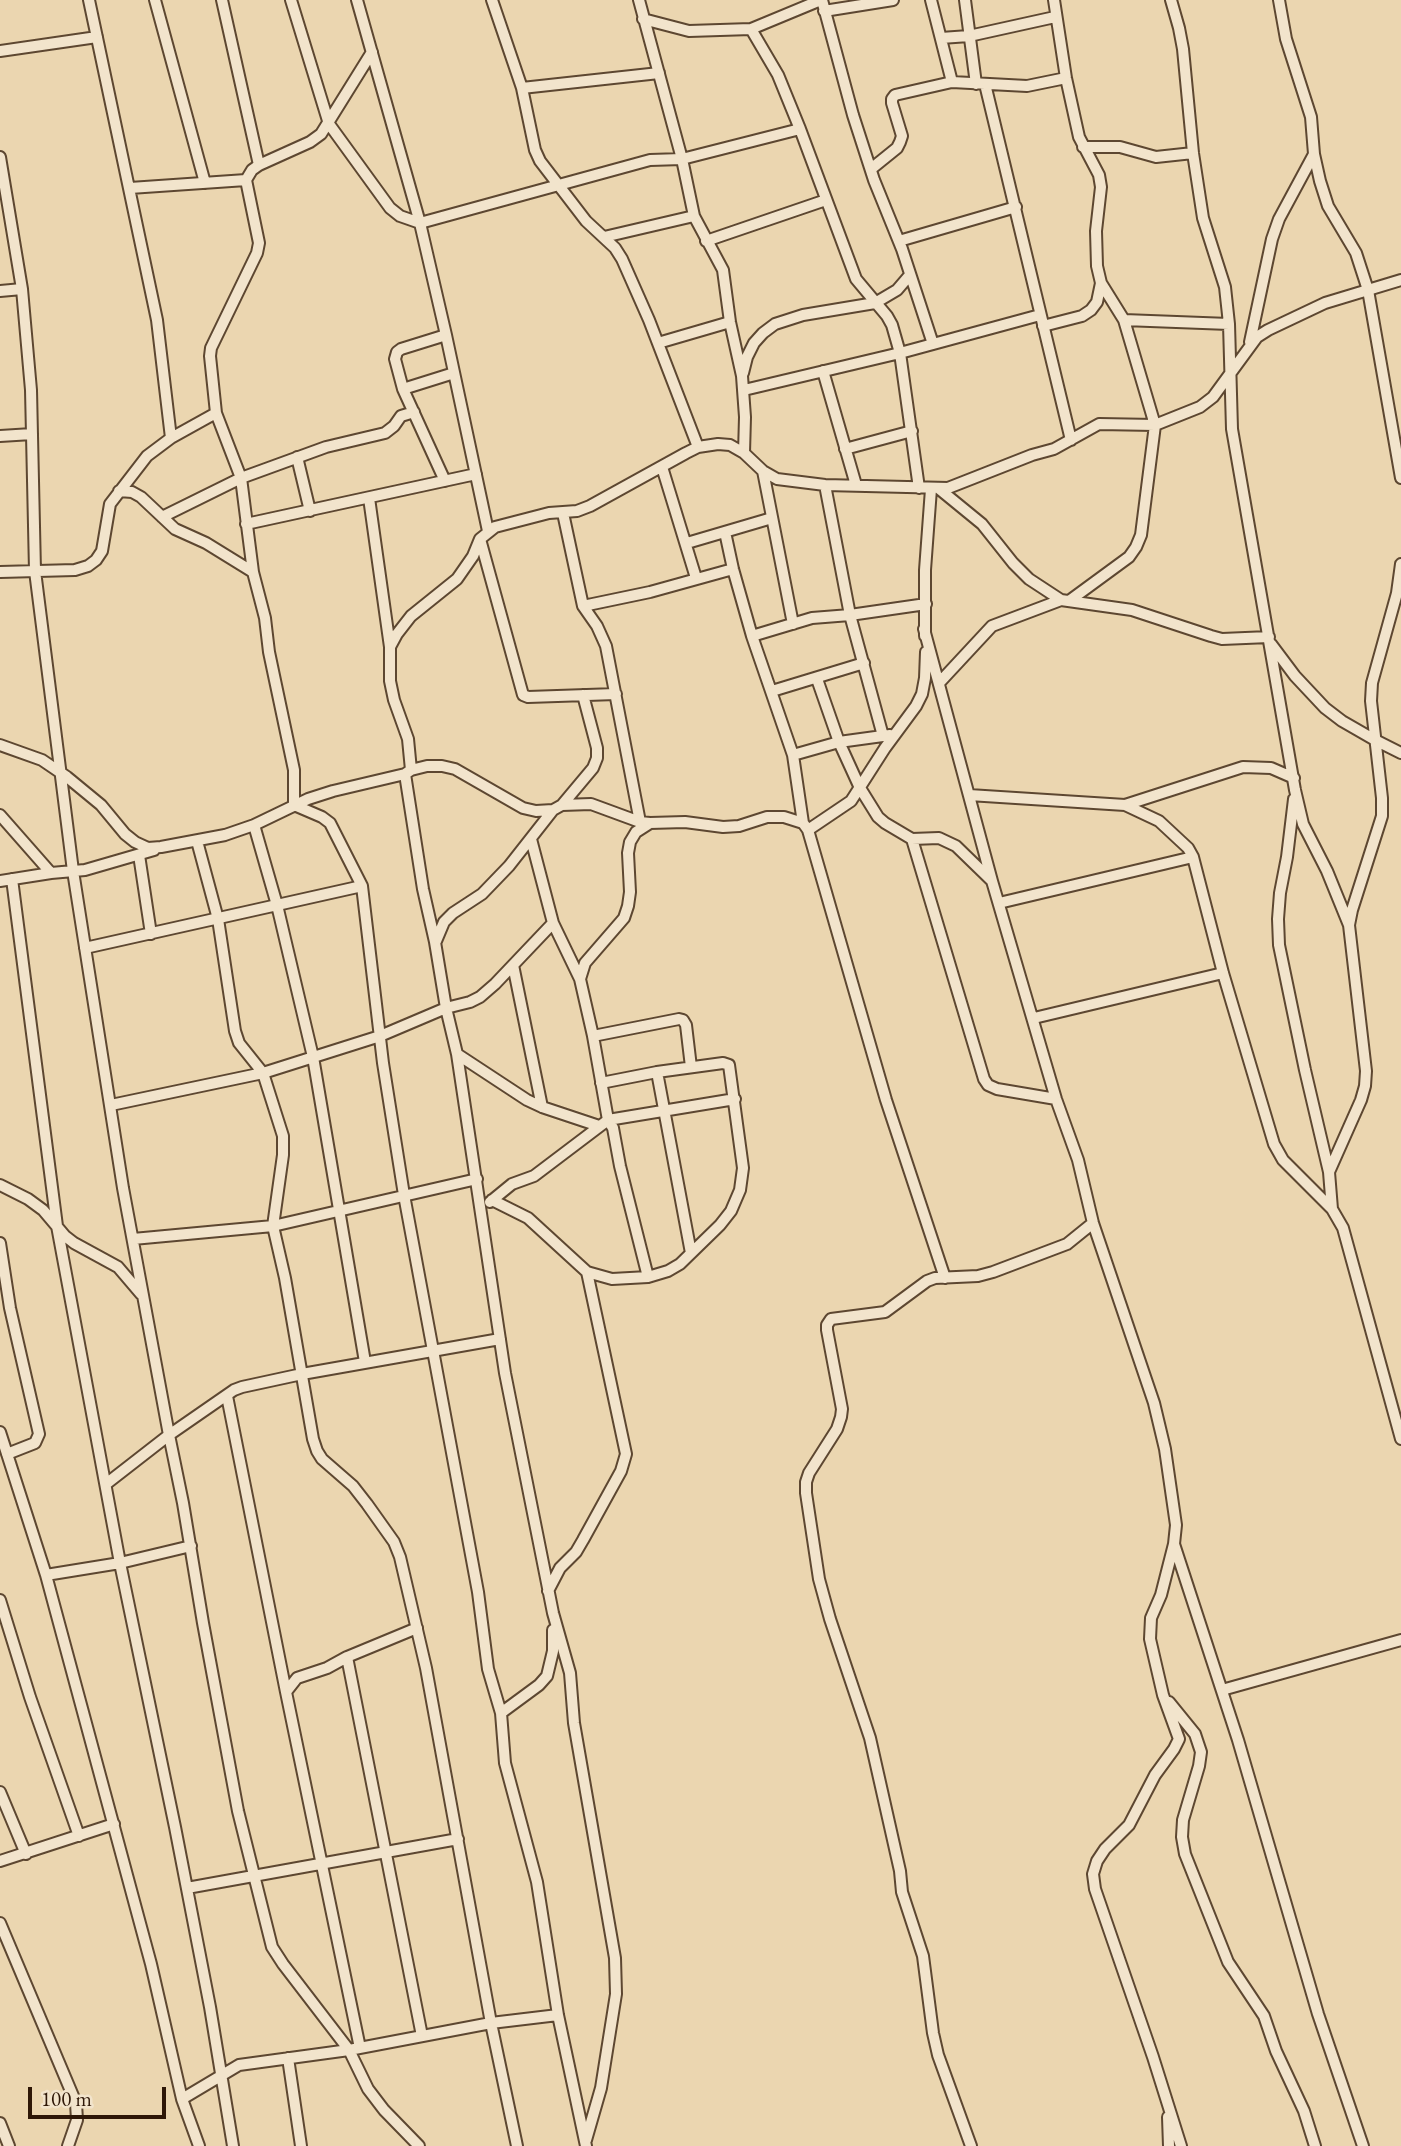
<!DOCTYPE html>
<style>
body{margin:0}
#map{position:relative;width:1401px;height:2146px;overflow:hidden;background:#ebd6b0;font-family:"EB Garamond",serif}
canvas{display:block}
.scale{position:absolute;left:28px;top:2087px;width:138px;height:32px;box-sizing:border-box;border:4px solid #2e1707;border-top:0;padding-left:9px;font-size:21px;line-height:24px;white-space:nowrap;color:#2e1707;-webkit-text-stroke:5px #f2e4cc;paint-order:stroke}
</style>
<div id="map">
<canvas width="1401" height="2146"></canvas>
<div class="scale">100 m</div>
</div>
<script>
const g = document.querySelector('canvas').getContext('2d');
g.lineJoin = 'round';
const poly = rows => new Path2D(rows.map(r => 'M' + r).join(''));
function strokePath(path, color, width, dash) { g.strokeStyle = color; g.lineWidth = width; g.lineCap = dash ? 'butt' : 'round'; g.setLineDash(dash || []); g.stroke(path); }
const minor = poly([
 [89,0,157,320,171,438],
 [155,0,205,183],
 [222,0,259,165],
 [291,0,329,124,390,208,400,216,420,223,650,160,682,159,800,129],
 [357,0,420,223,446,335,488,531],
 [492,0,522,88,535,150,540,161,586,221,615,248,622,259,649,320,698,447],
 [639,0,682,159,694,216,723,270,730,322,742,376,745,417,744,453],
 [822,0,853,115,874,180,902,249,933,344],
 [931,0,952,82],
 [965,0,976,84],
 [1054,0,1066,78,1079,137,1099,175,1101,187,1096,231,1097,266,1101,283,1124,320],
 [1171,0,1179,28,1183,49,1193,153,1203,218,1225,287,1229,324,1232,429,1295,790,1303,824,1327,871,1349,925],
 [1279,0,1286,39,1311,117,1314,154,1320,181,1328,206,1356,253,1368,290,1401,478],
 [824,11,893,0],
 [643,19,689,31,751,29,821,0],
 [751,29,778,75,800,129,856,279,887,316,892,325,900,353,919,488],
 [941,38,969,36,1055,17],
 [0,51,97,37],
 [372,52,321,134,310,142,259,165,252,170,246,180,259,243,257,253,211,348,210,356,216,413,241,478,253,572,265,618,269,652,294,770,294,805,322,817,330,823,362,886,383,1063,404,1195,478,1592,488,1669,501,1713,505,1763,537,1882,558,2015,586,2146],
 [985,84,1071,440],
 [522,88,659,73],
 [1083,147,1120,147,1156,157,1193,153],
 [0,157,22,289,31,390,35,571,73,871,123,1188,169,1435,183,1503,203,1623,238,1811,272,1947,283,1964,349,2050,368,2089,384,2110,419,2146],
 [871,169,897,148,900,142,902,136,892,103,892,99,895,95,952,82,1027,86,1066,78],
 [130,188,246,180],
 [604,237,694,216],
 [706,241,826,200],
 [899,241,1016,207],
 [0,291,22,289],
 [1043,326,1082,316,1091,310,1097,302,1101,283],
 [1250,342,1272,239,1279,219,1314,154],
 [658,343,730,322],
 [823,371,856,485],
 [743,373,747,357,754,343,763,333,775,324,803,315,875,303,897,290,909,276],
 [403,389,454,373],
 [744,390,900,353,1040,315],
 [0,436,32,434],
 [845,449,912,431],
 [297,457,310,511],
 [662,467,696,578],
 [763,471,793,624],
 [445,481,403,389,395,359,397,352,401,349,446,335],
 [825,485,850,615,883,736],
 [938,488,982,524,1013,563,1029,579,1061,600,1132,610,1211,636,1222,639,1269,637],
 [119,491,132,492,141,497,175,529,206,543,253,572],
 [369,498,390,647],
 [563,513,583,606,597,626,606,646,640,822],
 [162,517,241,478,326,447,385,433,394,426,401,416,414,412],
 [246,524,476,474],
 [725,532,733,569,752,636,793,755,803,823,808,830,886,1100,945,1278],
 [480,539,523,695,528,697,616,694],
 [687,543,772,518],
 [1401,564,1397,593,1372,683,1371,701,1382,798,1382,816,1352,910,1349,925,1366,1071,1365,1086,1361,1100,1329,1172,1332,1209,1343,1228,1401,1439],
 [0,572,75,570,88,566,96,560,102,551,110,504,147,456,171,438,216,413],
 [1069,601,1129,557,1136,547,1141,535,1155,425,1124,320,1229,324],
 [583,606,650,592,733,569],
 [924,629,992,881,1056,1099,1078,1160,1093,1223,1154,1403,1165,1449,1176,1525,1174,1544,1161,1595,1151,1618,1150,1639,1163,1695,1179,1739,1174,1749,1155,1775,1129,1825,1105,1849,1097,1861,1093,1874,1095,1889,1153,2057,1181,2146],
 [752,636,812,618,850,615,926,604],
 [925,636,925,570,931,489],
 [1271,644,1295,676,1325,708,1342,721,1375,740,1401,753],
 [817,679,839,742,860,788,878,817,885,823,912,839,939,838,956,846,992,881],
 [939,683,992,626,1061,600],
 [772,691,864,663],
 [0,745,42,760,67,777,101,805,125,834,135,842,148,848,161,847,225,835,254,825,308,799,333,791,405,774,411,770,408,739,394,700,390,681,390,647,397,634,411,616,457,579,473,556,480,539,495,527,549,513,577,511,590,506,686,453,698,447,718,444,730,445,744,453,763,471,777,479,825,485,948,488,1032,455,1054,449,1099,424,1155,425,1200,407,1213,397,1257,337,1268,330,1325,303,1401,280],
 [793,755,839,742,890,735],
 [411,770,427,766,442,766,455,769,523,808,536,811,553,810],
 [405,774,423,889,435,942,446,1008,457,1054,505,1373,553,1613,570,1673,574,1723,615,1958,616,1994,601,2088,586,2140],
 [969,795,1125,805,1159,821,1188,848,1193,857,1223,973,1274,1144,1283,1160,1332,1209],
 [1294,799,1287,857,1280,893,1278,919,1279,945,1305,1070,1329,1172],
 [562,805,591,804,640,822,650,823,685,822,723,827,739,826,767,817,784,817,803,823],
 [1125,805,1243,767,1271,768,1294,778],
 [0,815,51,873],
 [254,825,277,905,313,1057,365,1362],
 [808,830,851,801,885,748,916,706,922,694,925,678,926,652],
 [531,839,553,923,580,979,593,1036,608,1120,613,1128,620,1166,648,1277],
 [912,839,984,1079,988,1085,997,1089,1056,1099],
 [197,841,218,919,235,1031,239,1043,263,1073,283,1136,283,1155,273,1226,285,1278,313,1439,317,1451,322,1459,353,1486,367,1504,394,1542,400,1557,426,1668,491,2023,517,2146],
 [139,855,151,934],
 [12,879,57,1226,120,1563,175,1827,210,2007,233,2146],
 [0,881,51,873,85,870,154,850],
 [999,903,1193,857],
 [436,941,444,922,453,913,482,894,509,866,553,810,562,805,593,768,597,758,597,748,583,695],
 [85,948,362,886],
 [513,965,542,1107],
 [580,979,585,963,624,918,628,906,630,892,628,853,630,842,636,832,650,823],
 [1034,1018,1223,973],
 [593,1036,679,1019,683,1020,686,1025,691,1067],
 [457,1054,527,1100,542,1107,599,1126],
 [657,1072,691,1253],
 [111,1105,263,1073,380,1036,446,1008,470,1002,480,997,495,984,553,923],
 [0,1185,28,1199,43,1210,65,1236,74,1243,118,1267,141,1294],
 [492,1200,528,1218,587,1272,612,1279,648,1277,668,1271,680,1264,720,1225,731,1211,740,1190,743,1168,729,1065,723,1063,657,1072,601,1083],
 [490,1202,512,1184,534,1176,608,1120,735,1099],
 [133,1239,273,1226,477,1179],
 [0,1243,10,1308,39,1434,35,1443,7,1454],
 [227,1396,286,1692,360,2048],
 [0,1432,46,1575,151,1964,182,2099,199,2146],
 [106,1484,169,1435,234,1390,242,1387,302,1374,500,1339],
 [1174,1544,1238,1740,1318,2014,1363,2146],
 [46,1575,120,1563,191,1546],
 [548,1591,560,1568,576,1552,583,1540,621,1471,626,1454,587,1272],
 [0,1600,30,1697,79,1836],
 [347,1657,422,2036],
 [1222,1690,1401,1640],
 [286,1692,297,1678,327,1668,347,1657,417,1628],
 [1169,1702,1195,1734,1201,1752,1199,1766,1183,1820,1182,1837,1185,1854,1228,1962,1264,2016,1276,2051,1304,2111,1315,2146],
 [501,1713,539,1685,547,1676,553,1651,553,1630],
 [0,1792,26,1854],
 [0,1861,114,1824],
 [187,1888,458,1839],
 [0,1923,76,2103,77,2120,68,2146],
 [288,2058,301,2146],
 [182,2099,239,2065,349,2050,491,2023,558,2015],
 [1168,2117,1169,2146],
 [0,2123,9,2146],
 [971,2146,938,2055,933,2033,923,1956,902,1892,900,1871,870,1738,830,1619,819,1579,806,1493,806,1482,809,1473,837,1429,841,1417,842,1409,827,1330,827,1325,831,1319,885,1312,927,1281,935,1278,978,1276,993,1272,1067,1244,1093,1223]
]);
strokePath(minor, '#5d4731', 14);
strokePath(minor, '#f2e4cc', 10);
</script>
